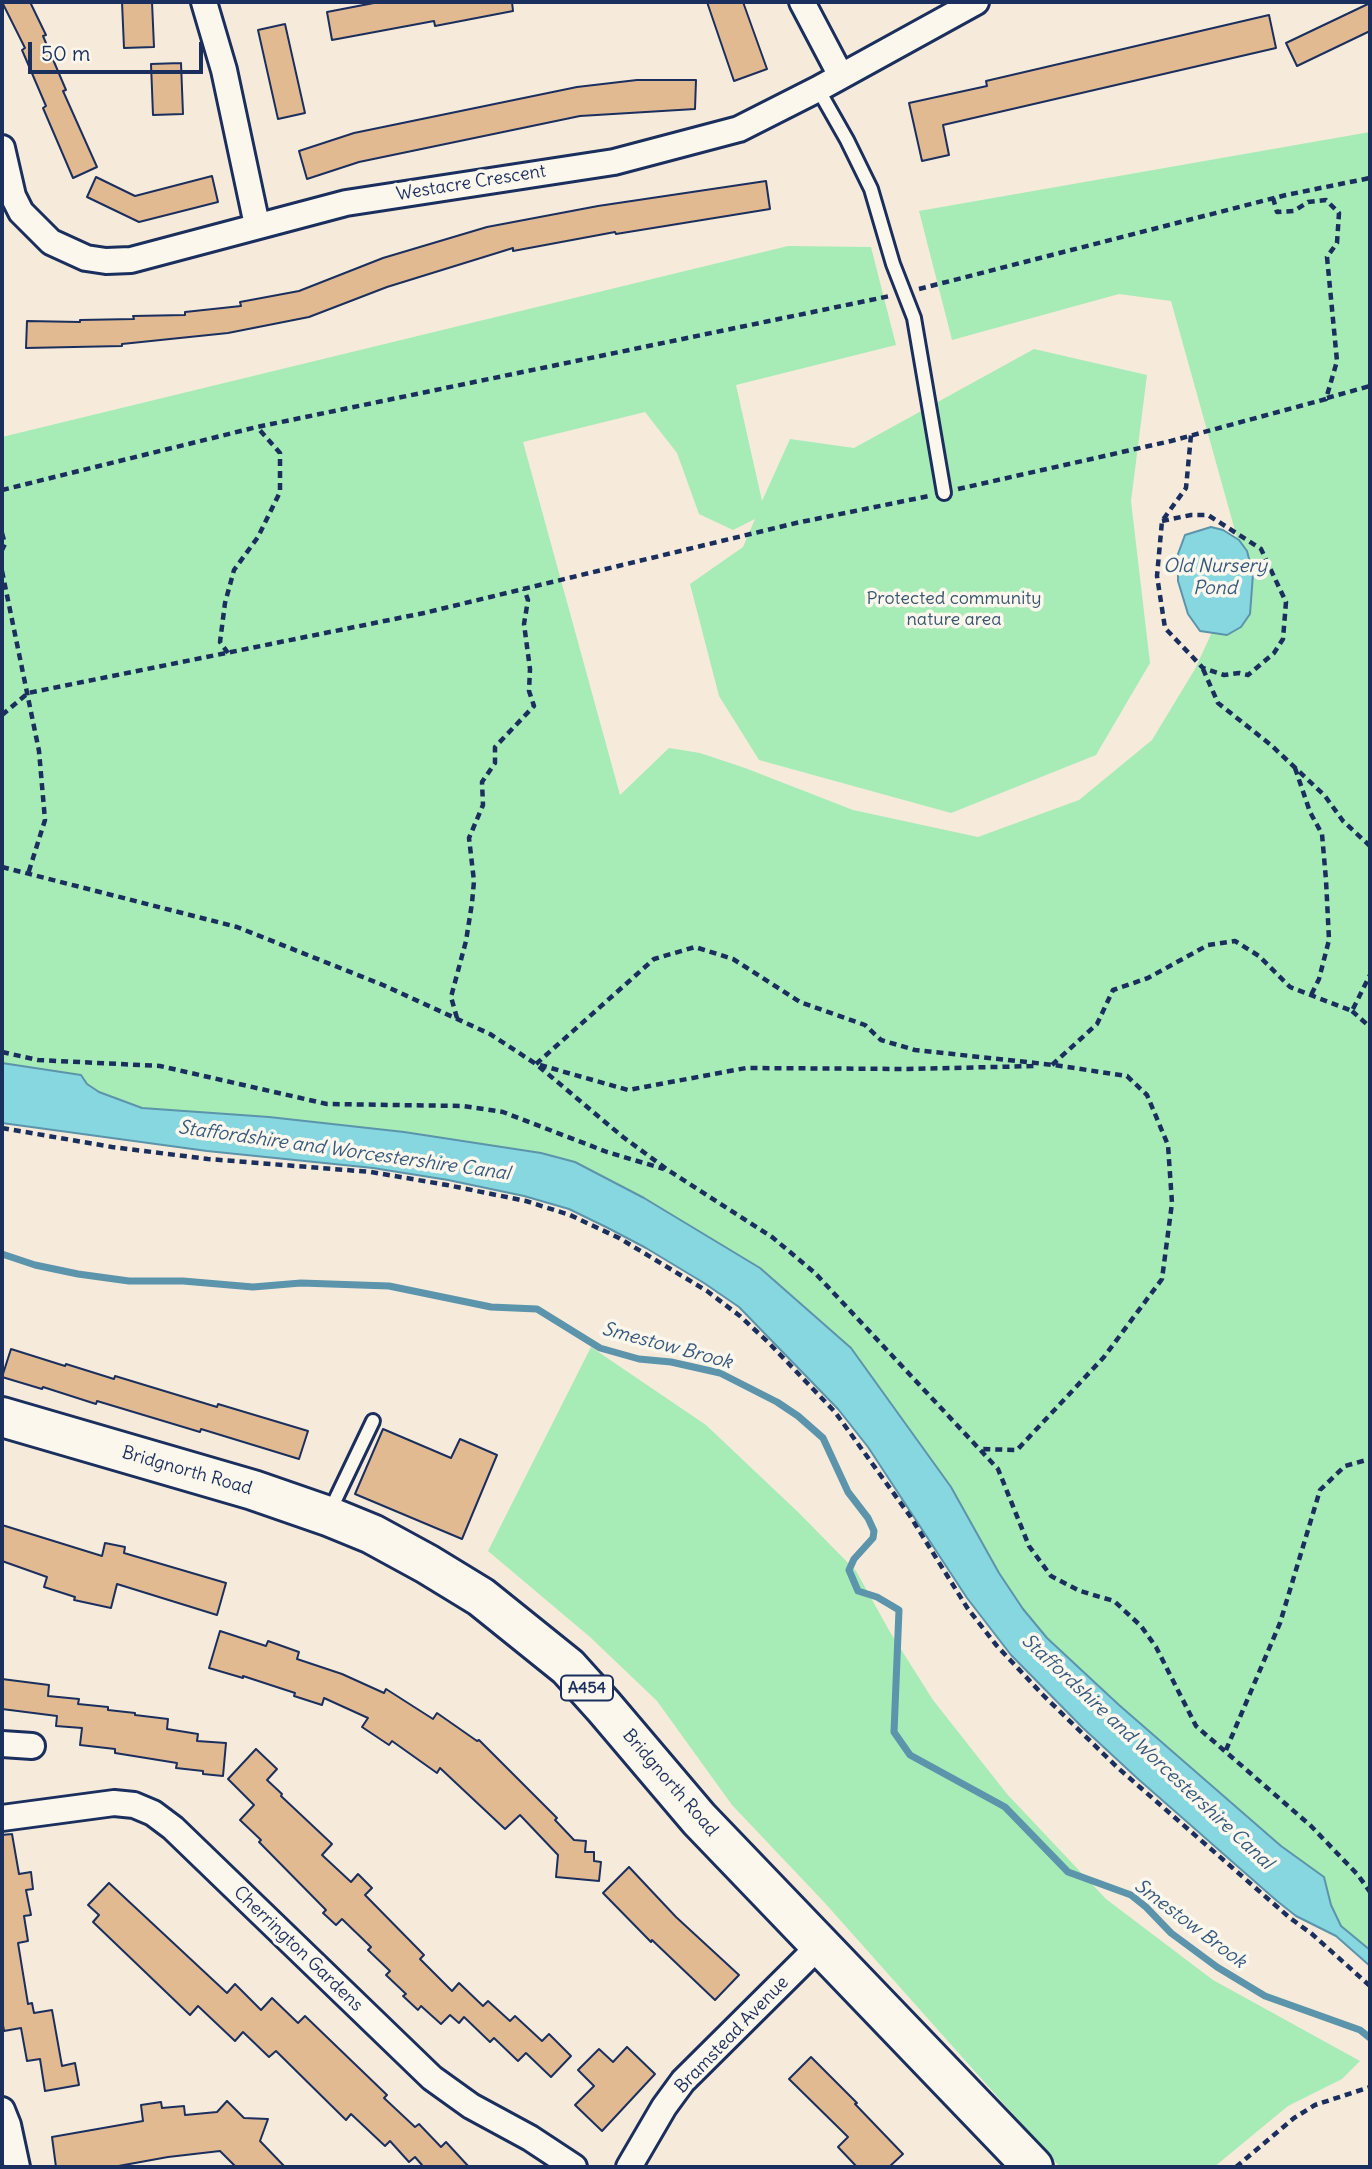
<!DOCTYPE html>
<style>
body{margin:0}
#map{position:relative;width:1372px;height:2169px;overflow:hidden;background:#f6ebda;font-family:Delius,sans-serif}
canvas{display:block}
.frame{position:absolute;inset:0;border:4px solid #1b2f5e;pointer-events:none}
.scale{position:absolute;left:28px;top:42px;width:175px;height:32px;box-sizing:border-box;border:4px solid #1b2f5e;border-top:0;padding-left:9px;font-size:21px;line-height:24px;white-space:nowrap;color:#1b2f5e;-webkit-text-stroke:5px #fbf7ec;paint-order:stroke}
</style>
<div id="map">
<canvas width="1372" height="2169"></canvas>
<div class="frame"></div>
<div class="scale">50 m</div>
</div>
<script>
const g = document.querySelector('canvas').getContext('2d');
g.lineJoin = 'round';
function paint(path, color) { g.fillStyle = color; g.fill(path, 'evenodd'); }
const poly = rows => new Path2D(rows.map(r => 'M' + r).join(''));
function strokePath(path, color, width, dash) { g.strokeStyle = color; g.lineWidth = width; g.lineCap = dash ? 'butt' : 'round'; g.setLineDash(dash || []); g.stroke(path); }
function drawText(font, color, halo, rows, align = 'center') {
  g.font = font + ' Delius,sans-serif'; g.lineWidth = 7; g.setLineDash([]); g.textBaseline = 'middle'; g.strokeStyle = halo; g.fillStyle = color; for (const [text, x, y, turn = 0] of rows) {
    g.save(); g.translate(x, y); g.rotate((+turn || 0) * Math.PI / 180); g.textAlign = isNaN(turn) ? turn : align; if (halo) g.strokeText(text, 0, 0); g.fillText(text, 0, 0); g.restore();
  }
}
const green = poly([
 [1370,132,1370,1950,1341,1926,1331,1905,1324,1877,1281,1846,1119,1705,1047,1638,1023,1609,999,1573,951,1487,851,1348,760,1268,644,1198,575,1162,541,1153,404,1132,269,1117,142,1108,99,1092,87,1084,81,1075,2,1063,2,437,788,246,871,247,896,345,736,385,762,501,790,439,854,448,1034,349,1147,375,1131,501,1150,663,1096,755,951,813,759,760,719,696,690,584,743,547,755,519,733,530,699,514,677,453,645,412,523,442,620,795,669,748,700,753,745,768,853,810,978,837,1079,800,1152,740,1195,669,1244,563,1171,301,1119,294,952,340,919,211],
 [591,1347,706,1425,799,1513,856,1571,890,1632,933,1700,1007,1794,1106,1899,1213,1980,1360,2061,1342,2079,1288,2106,1214,2167,1060,2167,824,1902,732,1805,657,1701,590,1637,488,1551]
]);
const water = poly([
 [1211,527,1223,530,1239,540,1247,551,1253,574,1250,614,1241,627,1227,635,1200,631,1188,614,1178,581,1178,554,1185,535,1211,527],
 [2,1063,81,1075,87,1084,99,1092,142,1108,269,1117,404,1132,541,1153,575,1162,644,1198,760,1268,851,1348,951,1487,999,1573,1023,1609,1047,1638,1119,1705,1281,1846,1324,1877,1331,1905,1341,1926,1370,1950,1370,1966,1336,1936,1296,1916,1277,1901,1137,1778,1083,1728,1011,1655,967,1598,868,1447,838,1409,739,1307,704,1283,646,1248,608,1228,569,1209,524,1196,448,1180,373,1168,207,1151,2,1123,2,1063]
]);
const stream = poly([
 [2,1254,35,1265,78,1274,129,1281,183,1281,253,1287,301,1283,389,1286,491,1307,537,1309,600,1348,639,1359,671,1362,720,1373,777,1402,798,1416,823,1438,848,1492,868,1518,874,1531,873,1538,854,1559,849,1570,858,1591,877,1597,899,1610,894,1732,910,1755,1005,1807,1068,1872,1131,1895,1146,1907,1171,1933,1217,1967,1265,1996,1360,2030,1370,2038]
]);
const building = poly([
 [2,2,30,2,46,35,43,36,66,90,63,91,97,167,73,178,43,108,46,106,22,50,25,48,2,2],
 [122,2,152,2,154,47,124,48,122,2],
 [379,2,512,2,513,11,435,26,434,21,332,40,327,12,379,2],
 [707,2,743,2,767,69,734,81,707,2],
 [1370,3,1370,31,1297,66,1286,43,1370,3],
 [1269,15,1276,48,943,125,949,155,922,161,909,103,987,86,986,81,1269,15],
 [285,24,305,113,278,119,258,30,285,24],
 [181,63,183,114,153,115,151,64,181,63],
 [637,80,696,80,695,109,580,116,359,162,307,179,299,151,354,133,577,87,637,80],
 [212,176,218,202,139,222,87,197,96,177,135,196,212,176],
 [766,181,770,209,616,234,615,232,513,251,513,248,387,287,309,317,228,333,122,344,122,346,26,348,27,321,80,322,80,320,134,319,133,316,185,315,185,312,241,306,240,302,299,291,383,258,487,227,598,206,766,181],
 [11,1349,65,1366,66,1364,114,1379,115,1376,217,1407,218,1404,308,1431,299,1459,201,1429,200,1432,97,1401,96,1404,43,1387,42,1389,2,1377,11,1349],
 [383,1429,451,1458,460,1439,497,1455,462,1539,355,1494,383,1429],
 [2,1525,102,1556,105,1543,125,1547,124,1553,226,1583,217,1615,117,1584,111,1608,74,1600,75,1597,44,1587,47,1577,2,1561,2,1525],
 [220,1631,266,1646,268,1641,299,1652,297,1659,342,1674,384,1693,386,1689,433,1719,437,1713,477,1741,479,1740,557,1818,555,1820,574,1840,586,1841,585,1852,594,1852,594,1861,601,1862,599,1881,556,1877,558,1855,520,1815,505,1829,440,1768,437,1773,392,1741,389,1745,362,1727,368,1718,324,1698,322,1705,294,1696,295,1693,243,1676,243,1678,209,1668,220,1631],
 [2,1679,49,1685,48,1696,79,1699,78,1704,108,1707,108,1710,135,1713,135,1715,168,1719,167,1729,198,1734,197,1741,226,1743,223,1776,203,1774,203,1771,176,1768,177,1763,115,1753,115,1749,80,1745,82,1728,56,1726,57,1716,2,1709,2,1679],
 [256,1749,277,1769,267,1780,282,1794,281,1796,332,1844,322,1855,351,1882,358,1874,372,1888,365,1895,424,1955,420,1959,452,1991,459,1983,483,2006,488,2001,510,2021,515,2016,542,2041,549,2034,571,2056,551,2077,526,2053,518,2061,494,2038,490,2042,464,2017,459,2023,450,2015,441,2024,421,2006,418,2010,403,1996,406,1994,386,1975,390,1971,368,1950,371,1947,342,1919,336,1925,323,1913,326,1910,259,1842,261,1840,240,1820,254,1805,228,1779,256,1749],
 [12,1834,19,1874,31,1872,33,1889,26,1890,31,1915,24,1916,28,1941,18,1943,28,2004,32,2003,34,2013,52,2010,62,2066,75,2063,79,2085,45,2091,40,2059,27,2061,21,2028,4,2031,2,2020,2,1835,12,1834],
 [629,1867,676,1917,739,1975,715,2000,652,1940,651,1942,603,1893,629,1867],
 [109,1883,227,1993,235,1984,261,2010,272,1998,298,2023,305,2016,387,2095,384,2098,415,2127,419,2124,441,2147,446,2142,469,2167,419,2167,422,2165,415,2157,409,2162,390,2141,385,2146,351,2114,346,2120,276,2051,269,2057,243,2032,235,2041,198,2006,190,2015,93,1922,99,1915,88,1905,109,1883],
 [627,2047,655,2074,602,2131,575,2105,594,2086,578,2070,599,2049,613,2062,627,2047],
 [811,2057,857,2103,855,2104,903,2154,889,2167,857,2167,838,2147,848,2137,789,2079,811,2057],
 [227,2101,244,2118,268,2119,260,2141,285,2167,236,2167,220,2151,168,2157,113,2167,56,2167,52,2137,143,2121,141,2105,161,2102,162,2108,184,2106,185,2115,217,2112,227,2101]
]);
const path = poly([
 [919,289,1286,195,1370,178],
 [1327,398,1370,386],
 [958,489,1171,441,1326,399,1337,361,1327,257,1337,243,1339,213,1326,200,1308,202,1294,211,1277,212,1273,198],
 [2,490,257,427,890,296],
 [1162,521,1191,515,1208,515,1261,549,1286,602,1283,639,1274,653,1248,675,1239,673,1224,675,1203,668,1165,628,1157,576,1162,521,1186,488,1191,435],
 [2,533,5,544,2,550],
 [2,571,39,751,45,820,28,874],
 [228,653,220,642,225,603,234,570,258,537,280,492,280,453,257,427],
 [1203,669,1218,703,1271,745,1325,796,1343,821,1370,846],
 [2,715,28,693,424,613,796,523,929,496],
 [1295,768,1310,812,1322,834,1326,880,1329,940,1319,979,1311,995],
 [2,867,237,927,383,985,490,1034,536,1064,623,1137,668,1170,772,1237,815,1273,998,1469,1029,1546,1051,1576,1080,1591,1114,1601,1141,1626,1156,1647,1196,1726,1311,1826,1358,1875,1370,1892],
 [1352,1011,1370,1027],
 [457,1018,451,997,466,941,472,903,474,881,469,838,483,805,482,782,495,763,495,747,534,706,529,691,530,669,524,624,528,600,524,589],
 [2,1052,38,1060,160,1066,327,1104,463,1106,503,1112,607,1152,664,1169],
 [536,1064,654,959,695,947,733,959,800,1002,865,1025,881,1040,915,1050,1054,1065,1127,1076,1147,1095,1168,1145,1172,1203,1162,1279,1104,1357,1017,1450,979,1449],
 [540,1065,628,1090,746,1068,908,1069,1037,1066],
 [1052,1065,1097,1024,1113,990,1148,978,1208,945,1235,941,1259,956,1290,987,1352,1011,1370,975],
 [2,1128,112,1147,208,1159,371,1172,447,1185,526,1201,570,1215,619,1238,707,1291,740,1316,769,1343,835,1412,910,1516,968,1609,997,1646,1043,1695,1118,1768,1290,1918,1312,1934,1370,1986],
 [1226,1750,1280,1623,1320,1490,1345,1466,1370,1459],
 [1236,2167,1294,2118,1315,2105,1370,2087]
]);
const service = poly([
 [818,89,847,140,871,189,893,264,914,318,944,493],
 [329,1513,373,1421]
]);
const minor = poly([
 [204,2,224,70,257,225],
 [802,2,841,76],
 [2,148,13,196,21,212,51,242,86,258,106,261,131,260,346,203,614,162,739,129,818,89,976,2],
 [2,1744,32,1746],
 [2,1818,114,1803,134,1805,153,1813,173,1828,432,2078,471,2106,530,2138,574,2167],
 [2,2110,8,2125,17,2167],
 [629,2167,664,2107,683,2081,821,1944]
]);
const trunk = poly([
 [2,1417,253,1490,328,1516,372,1534,427,1564,481,1597,568,1667,604,1707,699,1819,1033,2167]
]);
const shields = [
 [587,1688,52]
];
const shieldNames = [
 ["A454",587,1688]
];
const streetNames = [
 ["Westacre Crescent",471,183,-9],
 ["Bridgnorth Road",187,1471,16],
 ["Bridgnorth Road",670,1783,49],
 ["Cherrington Gardens",298,1949,44],
 ["Bramstead Avenue",732,2035,-46]
];
const parkNames = [
 ["Protected community",954,599],
 ["nature area",954,620]
];
const waterNames = [
 ["Old Nursery",1215,567],
 ["Pond",1215,589],
 ["Staffordshire and Worcestershire Canal",344,1151,8],
 ["Smestow Brook",667,1346,15],
 ["Staffordshire and Worcestershire Canal",1147,1752,43],
 ["Smestow Brook",1190,1924,37]
];
paint(green, '#a7ebb6');
paint(water, '#86d7df');
strokePath(water, '#5b94ab', 2);
strokePath(stream, '#5b94ab', 7);
paint(building, '#e2ba92');
strokePath(building, '#1b2f5e', 2);
strokePath(service, '#1b2f5e', 18);
strokePath(minor, '#1b2f5e', 30);
strokePath(trunk, '#1b2f5e', 44);
strokePath(path, '#1b2f5e', 4.5, [7, 5]);
strokePath(service, '#fbf7ec', 12);
strokePath(minor, '#fbf7ec', 24);
strokePath(trunk, '#fbf7ec', 38);
for (const [x, y, w] of shields) { const box = new Path2D(); box.roundRect(x - w / 2, y - 12.5, w, 25, 5); g.fillStyle = '#fbf7ec'; g.fill(box); strokePath(box, '#1b2f5e', 2); }
drawText('bold 16px', '#1b2f5e', null, shieldNames);
drawText('18px', '#1b2f5e', '#fbf7ec', streetNames);
drawText('18px', '#375570', '#fbf7ec', parkNames);
drawText('italic 19px', '#36597e', '#fbf7ec', waterNames);
</script>
